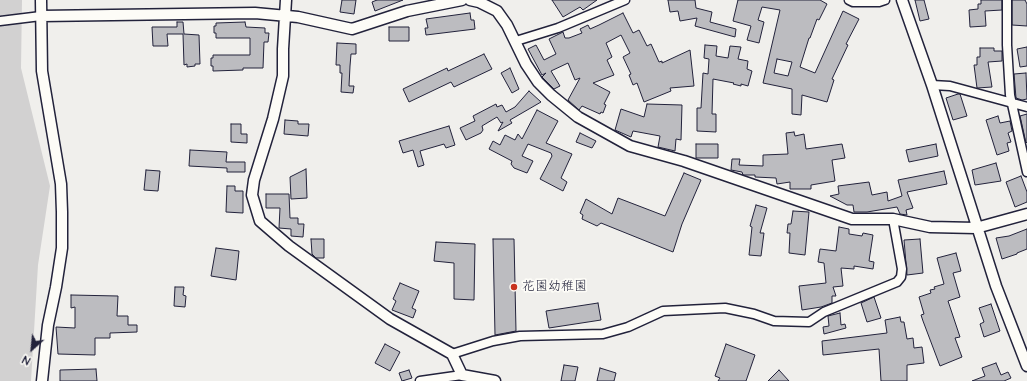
<!DOCTYPE html>
<meta charset="utf-8">
<style>
body{margin:0}
#map{position:relative;width:1027px;height:381px;overflow:hidden;background:#f0efec;font-family:"Architects Daughter",sans-serif}
canvas{display:block}
.north{position:absolute;left:12px;top:329px;width:40px;height:40px;-webkit-text-stroke:3px #fdfcf7;paint-order:stroke;rotate:207deg;font-size:11px;font-weight:700;line-height:16px;text-align:center;color:#22223b}
.north::after{content:'';display:block;margin:auto;width:14px;height:18px;background:#22223b;clip-path:polygon(50% 0,100% 100%,50% 72%,0 100%)}
</style>
<div id="map">
<canvas width="1027" height="381"></canvas>
<div class="north">N</div>
</div>
<script>
const g = document.querySelector('canvas').getContext('2d');
g.lineJoin = 'round';
function paint(path, color) { g.fillStyle = color; g.fill(path, 'evenodd'); }
const poly = rows => new Path2D(rows.map(r => 'M' + r).join(''));
function strokePath(path, color, width, dash) { g.strokeStyle = color; g.lineWidth = width; g.lineCap = dash ? 'butt' : 'round'; g.setLineDash(dash || []); g.stroke(path); }
function drawText(font, color, halo, rows, align = 'center') {
  g.font = font + ' "Architects Daughter","Klee One",sans-serif'; g.lineWidth = 3.5; g.setLineDash([]); g.textBaseline = 'middle'; g.strokeStyle = halo; g.fillStyle = color; for (const [text, x, y, turn = 0] of rows) {
    g.save(); g.translate(x, y); g.rotate((+turn || 0) * Math.PI / 180); g.textAlign = isNaN(turn) ? turn : align; if (halo) g.strokeText(text, 0, 0); g.fillText(text, 0, 0); g.restore();
  }
}
const green = poly([
 [0,0,22,0,21,68,50,186,38,265,31,381,0,381]
]);
const building = poly([
 [342,0,356,0,354,14,340,12,342,0],
 [377,0,403,0,375,11,372,2,377,0],
 [552,0,597,0,583,10,580,7,563,17,552,0],
 [668,0,695,0,696,8,712,12,710,22,736,29,735,37,695,26,697,18,680,21,678,11,670,12,668,0],
 [738,0,820,0,827,4,819,20,817,19,810,38,809,38,800,67,815,73,843,11,859,19,846,44,848,45,832,79,834,80,827,102,802,95,801,115,792,114,792,89,763,83,780,10,762,7,758,20,764,22,759,43,747,40,751,26,733,21,738,0],
 [777,59,792,62,788,76,774,73,777,59],
 [915,0,924,0,929,19,920,21,915,0],
 [981,0,1002,0,1002,10,985,11,986,26,970,27,969,10,978,9,978,4,981,4,981,0],
 [1012,0,1025,0,1027,4,1027,26,1012,25,1012,0],
 [470,13,471,20,474,20,475,29,426,35,425,28,428,28,426,19,470,13],
 [623,13,633,33,639,30,647,46,651,44,659,62,662,61,662,63,690,50,694,86,670,88,671,91,644,102,637,83,633,85,629,75,631,74,623,57,630,53,621,35,606,43,612,57,607,60,614,75,593,83,610,92,604,104,606,105,603,113,601,112,600,114,582,106,579,110,568,100,580,78,575,80,568,63,551,71,560,86,554,89,542,77,546,73,542,75,528,49,536,45,544,60,556,54,549,39,563,32,565,38,569,38,582,33,580,29,588,25,590,29,599,25,623,13],
 [177,22,183,22,184,34,199,35,200,64,195,64,195,66,187,67,187,64,184,65,183,34,167,34,168,46,153,46,152,27,177,27,177,22],
 [245,22,246,27,265,28,265,33,269,33,268,42,264,42,263,68,243,68,243,70,213,71,213,66,211,66,211,58,213,58,213,55,250,55,250,38,216,38,216,33,214,33,214,26,216,26,216,23,245,22],
 [389,27,409,27,409,41,389,41,389,27],
 [337,43,356,44,356,54,351,54,350,66,349,86,354,86,353,93,341,92,342,73,340,73,340,65,336,65,337,43],
 [705,45,717,46,716,56,728,58,730,46,741,47,738,59,748,61,747,69,752,71,748,86,741,84,741,86,733,84,734,83,713,79,712,114,716,114,716,132,697,131,697,108,701,108,703,73,708,74,709,59,704,58,705,45],
 [1027,47,1027,66,1020,67,1017,49,1027,47],
 [980,48,994,48,994,51,1002,51,1002,61,988,62,992,87,977,88,974,65,977,65,977,57,980,57,980,48],
 [484,54,492,69,454,87,451,82,409,102,403,89,447,68,448,71,484,54],
 [510,68,519,89,512,93,501,73,510,68],
 [1026,73,1027,99,1022,100,1016,98,1014,74,1026,73],
 [529,91,541,102,510,120,512,123,498,131,503,122,501,123,497,117,482,126,483,130,481,133,466,140,460,128,475,121,473,116,496,104,497,107,502,105,506,112,515,107,529,91],
 [958,94,960,94,967,116,953,120,946,98,958,94],
 [647,104,682,105,681,140,676,139,675,151,658,147,660,136,633,131,631,137,615,130,621,109,644,117,647,104],
 [537,110,558,121,546,143,572,154,561,178,567,182,563,191,540,179,552,156,551,153,528,144,522,156,533,161,527,173,514,168,511,164,512,161,489,149,493,141,500,145,505,135,515,140,518,134,522,139,537,110],
 [1027,114,1027,142,1026,143,1020,116,1027,114],
 [998,116,1000,123,1010,121,1012,131,1008,133,1011,142,1007,143,1009,151,997,155,986,120,998,116],
 [285,120,298,121,298,124,309,124,308,136,284,134,285,120],
 [231,124,241,124,241,134,247,134,247,143,231,142,231,124],
 [449,126,455,145,446,148,444,144,420,151,424,165,418,167,413,150,403,153,399,141,449,126],
 [794,132,795,136,804,134,806,149,842,144,845,158,832,160,835,181,811,185,811,189,790,189,790,182,777,184,776,178,755,177,755,175,743,175,742,172,731,170,732,159,740,159,739,165,763,166,763,155,788,154,786,133,794,132],
 [580,133,596,141,592,148,576,142,580,133],
 [696,144,718,144,718,158,696,158,696,144],
 [936,144,938,156,909,162,906,150,936,144],
 [190,150,227,152,226,162,245,162,245,172,227,172,227,168,189,166,190,150],
 [996,163,1001,181,975,185,972,170,996,163],
 [306,169,307,198,291,199,290,177,306,169],
 [146,170,160,171,158,191,144,190,146,170],
 [944,171,947,184,907,192,913,208,906,210,907,215,900,214,897,207,867,212,854,212,853,205,847,205,830,196,839,194,838,186,869,182,872,195,887,192,888,201,902,196,898,180,944,171],
 [684,173,701,180,682,224,673,252,601,223,597,226,582,219,583,215,580,213,586,199,612,214,618,198,665,216,684,173],
 [1021,176,1027,192,1027,202,1015,207,1006,182,1021,176],
 [227,186,235,186,235,191,243,191,243,213,226,212,227,186],
 [266,194,289,194,290,218,298,218,298,224,304,224,303,237,291,236,291,229,279,228,280,208,266,208,266,194],
 [756,205,767,208,760,233,764,233,761,256,749,255,752,227,750,226,756,205],
 [793,211,809,212,805,255,789,253,790,233,787,233,788,224,791,224,793,211],
 [839,227,849,229,849,234,862,236,863,233,873,235,869,261,874,262,873,269,854,266,854,269,841,268,843,286,833,287,836,296,832,296,832,303,821,307,802,310,799,286,826,283,824,263,818,262,820,249,836,251,839,227],
 [1027,229,1027,249,1017,253,1017,254,1002,259,996,238,1009,236,1027,229],
 [311,239,324,239,324,258,316,258,312,254,311,239],
 [493,239,514,239,516,331,495,335,493,239],
 [920,239,923,273,907,275,904,240,920,239],
 [436,242,475,244,474,300,454,299,454,263,434,261,436,242],
 [216,248,239,251,236,280,211,276,216,248],
 [956,253,961,271,953,273,960,297,948,301,960,337,955,338,962,357,940,366,923,321,921,315,924,314,919,297,931,293,930,290,935,289,934,287,944,284,937,258,956,253],
 [400,283,419,291,412,308,416,310,413,318,392,310,396,301,393,299,400,283],
 [175,287,184,287,183,295,186,296,185,307,174,306,175,287],
 [71,295,118,296,117,316,128,316,128,325,137,325,137,332,110,333,110,338,95,338,95,355,58,354,56,327,75,328,75,307,71,308,71,295],
 [874,297,881,318,867,322,861,303,874,297],
 [598,303,601,320,549,328,546,311,598,303],
 [991,304,1000,331,984,337,980,324,984,322,979,308,991,304],
 [840,313,841,325,845,324,846,328,824,334,823,327,829,326,828,316,840,313],
 [900,317,901,322,904,322,907,339,913,338,914,348,922,347,924,363,907,365,907,381,881,381,879,349,823,355,822,341,887,333,885,320,900,317],
 [385,344,400,352,390,371,375,363,385,344],
 [726,344,755,355,746,381,718,381,720,378,715,376,726,344],
 [996,363,1001,375,1008,372,1011,378,1004,381,972,381,985,376,982,368,996,363],
 [564,365,578,367,575,381,561,381,564,365],
 [600,368,616,373,614,381,597,381,600,368],
 [96,369,97,381,60,381,60,370,96,369],
 [409,370,412,378,402,381,399,373,409,370],
 [779,370,789,381,768,381,779,370]
]);
const minor = poly([
 [849,0,853,2,879,2,885,0],
 [1007,0,1007,45,1010,95,1027,172],
 [0,21,41,16],
 [516,41,558,28,625,0],
 [932,85,950,86,1027,107],
 [452,354,493,341,520,336,603,334,628,327,663,311,725,308,754,314,774,321,809,322,824,312,897,282,901,277,902,269,893,219],
 [420,381,462,375]
]);
const tertiary = poly([
 [41,0,42,71,61,184,62,212,62,248,56,287,48,325,42,381],
 [286,0,283,49,283,76,273,119,254,180,252,195,260,221,289,246,390,319,452,354,462,375,495,381],
 [470,0,479,2,497,11,507,25,526,64,538,82,551,95,578,117,630,146,684,161,852,219,893,219,930,227,976,228,1027,214],
 [902,0,932,85,996,286,1027,366],
 [41,16,255,13,298,17,352,29,407,11,462,0]
]);
const markers = [
 [514,287,4,"#c8321e"]
];
const poiNames = [
 ["花園幼稚園",522,287]
];
paint(green, '#d2d1d1');
paint(building, '#bcbcc0');
strokePath(building, '#22223b', 1);
strokePath(minor, '#22223b', 11);
strokePath(tertiary, '#22223b', 13);
strokePath(minor, '#fdfcf7', 8);
strokePath(tertiary, '#fdfcf7', 10);
for (const [x, y, r, color] of markers) { const dot = new Path2D(); dot.arc(x, y, r, 0, 2 * Math.PI); g.fillStyle = color; g.fill(dot); strokePath(dot, '#fdfcf7', 1.5); }
drawText('13px', '#22223b', '#fdfcf7', poiNames, 'left');
</script>
